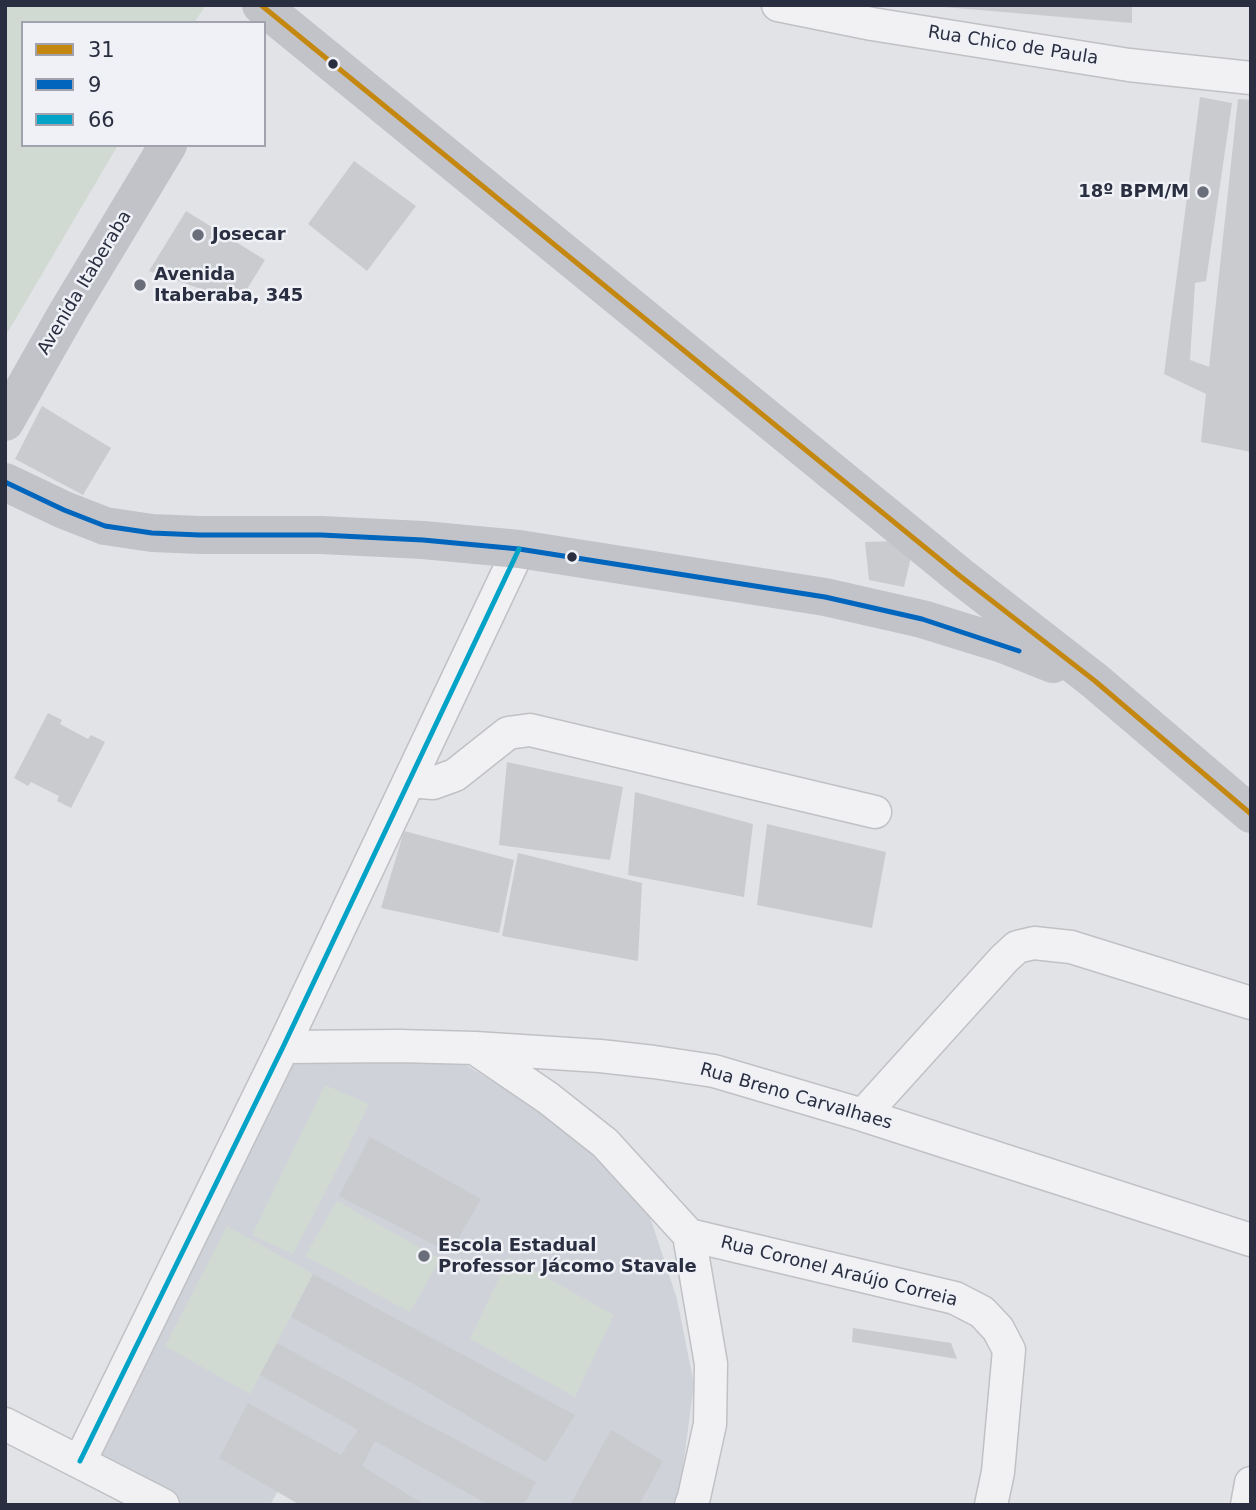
<!DOCTYPE html>
<meta charset="utf-8">
<style>
body{margin:0}
#map{position:relative;width:1256px;height:1510px;overflow:hidden;background:#e2e3e7;font-family:"DejaVu Sans",sans-serif}
canvas{display:block}
.frame{position:absolute;inset:0;border:7px solid #292e40;pointer-events:none}
.legend{position:absolute;left:21px;top:21px;width:245px;height:126px;box-sizing:border-box;background:#eff1f6;border:2px solid #a0a3ad;margin:0;padding:9px 12px;list-style:none;font-size:21px;color:#292e40}
.legend li{display:flex;align-items:center;gap:14px;height:35px}
.legend b{width:35px;border:2px solid #a0a3ad}
</style>
<div id="map">
<canvas width="1256" height="1510"></canvas>
<div class="frame"></div>
<ul class="legend">
<li><b style="height:9px;background:#c48810"></b>31</li>
<li><b style="height:9px;background:#0065bd"></b>9</li>
<li><b style="height:9px;background:#02a3c7"></b>66</li>
</ul>
</div>
<script>
const g = document.querySelector('canvas').getContext('2d');
g.lineJoin = 'round';
function paint(path, color) { g.fillStyle = color; g.fill(path, 'evenodd'); }
const poly = rows => new Path2D(rows.map(r => 'M' + r).join(''));
function strokePath(path, color, width, dash) { g.strokeStyle = color; g.lineWidth = width; g.lineCap = dash ? 'butt' : 'round'; g.setLineDash(dash || []); g.stroke(path); }
function drawText(font, color, halo, rows, align = 'center') {
  g.font = font + ' "DejaVu Sans",sans-serif'; g.lineWidth = 5; g.setLineDash([]); g.textBaseline = 'middle'; g.strokeStyle = halo; g.fillStyle = color; for (const [text, x, y, turn = 0] of rows) {
    g.save(); g.translate(x, y); g.rotate((+turn || 0) * Math.PI / 180); g.textAlign = isNaN(turn) ? turn : align; if (halo) g.strokeText(text, 0, 0); g.fillText(text, 0, 0); g.restore();
  }
}
const built = poly([
 [450,1055,607,1152,649,1214,677,1299,694,1384,679,1497,674,1505,301,1505,278,1491,270,1505,152,1505,86,1474,273,1060]
]);
const green = poly([
 [5,5,206,5,194,23,23,23,23,145,118,145,5,337],
 [325,1085,369,1104,339,1166,293,1254,252,1235],
 [337,1201,440,1259,410,1312,305,1256],
 [227,1226,313,1274,250,1394,165,1346],
 [509,1257,614,1315,575,1397,470,1339]
]);
const building = poly([
 [944,5,1132,5,1132,23,944,7],
 [1200,97,1232,103,1206,281,1195,283,1190,360,1209,367,1238,99,1251,100,1251,452,1201,442,1206,394,1164,374],
 [354,161,416,206,367,271,308,224],
 [186,211,265,260,239,302,149,271],
 [42,406,111,448,83,495,15,459],
 [894,541,911,557,904,587,869,580,865,542],
 [48,713,62,720,60,724,88,739,91,735,105,742,71,808,57,801,59,796,31,782,28,786,14,778],
 [507,762,623,787,610,860,499,845],
 [635,792,753,824,744,897,628,875],
 [767,824,886,852,872,928,757,905],
 [404,831,514,860,499,933,381,908],
 [518,853,642,883,638,961,502,936],
 [370,1137,481,1199,450,1253,339,1196],
 [313,1274,575,1415,546,1462,417,1386,291,1317],
 [853,1328,951,1343,957,1359,852,1342],
 [277,1343,398,1409,536,1482,524,1505,489,1505,375,1441,362,1466,425,1505,300,1505,219,1458,248,1403,341,1455,358,1430,260,1375],
 [611,1430,663,1461,639,1505,570,1505]
]);
const street = poly([
 [778,5,872,24,1129,65,1251,78],
 [409,781,433,783,455,775,508,733,530,730,875,812],
 [283,1047,399,1046,475,1048,600,1056,654,1062,714,1071,863,1115,1251,1240],
 [476,1049,548,1098,605,1143,689,1235,711,1364,710,1424,694,1497,691,1505],
 [863,1115,1004,959,1017,947,1034,943,1071,947,1251,1003],
 [689,1235,955,1298,982,1312,998,1329,1009,1350,998,1472,991,1505],
 [5,1424,163,1505],
 [80,1461,283,1047,519,549],
 [1247,1505,1251,1483]
]);
const secondary = poly([
 [261,5,960,576,1095,681,1251,814],
 [5,422,68,311,168,145],
 [5,482,64,510,105,526,152,533,200,535,321,535,423,540,519,549,825,597,922,619,1003,644,1053,664]
]);
const bus1 = poly([
 [261,5,960,576,1095,681,1251,814]
]);
const bus2 = poly([
 [5,482,64,510,105,526,152,533,200,535,321,535,423,540,519,549,825,597,922,619,1019,651]
]);
const bus3 = poly([
 [80,1461,283,1047,519,549]
]);
const markers = [
 [333,64,6,"#292e40"],
 [1203,192,7,"#6a6d7a"],
 [198,235,7,"#6a6d7a"],
 [140,285,7,"#6a6d7a"],
 [572,557,6,"#292e40"],
 [424,1256,7,"#6a6d7a"]
];
const streetNames = [
 ["Rua Chico de Paula",1013,46,9],
 ["Avenida Itaberaba",85,283,-59],
 ["Rua Breno Carvalhaes",796,1097,16],
 ["Rua Coronel Araújo Correia",839,1272,14]
];
const poiNames = [
 ["18º BPM/M",1189,192,"right"],
 ["Josecar",212,235],
 ["Avenida",154,275],
 ["Itaberaba, 345",154,296],
 ["Escola Estadual",438,1246],
 ["Professor Jácomo Stavale",438,1267]
];
paint(built, '#d0d2da');
paint(green, '#d1dad2');
paint(building, '#cacbcf');
strokePath(street, '#c0c1c5', 35);
strokePath(street, '#f1f1f3', 32);
strokePath(secondary, '#c2c3c9', 38);
strokePath(bus1, '#c48810', 5);
strokePath(bus2, '#0065bd', 5);
strokePath(bus3, '#02a3c7', 5);
for (const [x, y, r, color] of markers) { const dot = new Path2D(); dot.arc(x, y, r, 0, 2 * Math.PI); g.fillStyle = color; g.fill(dot); strokePath(dot, '#eff1f6', 2.5); }
drawText('18px', '#292e40', '#eff1f6', streetNames);
drawText('bold 18px', '#292e40', '#eff1f6', poiNames, 'left');
</script>
